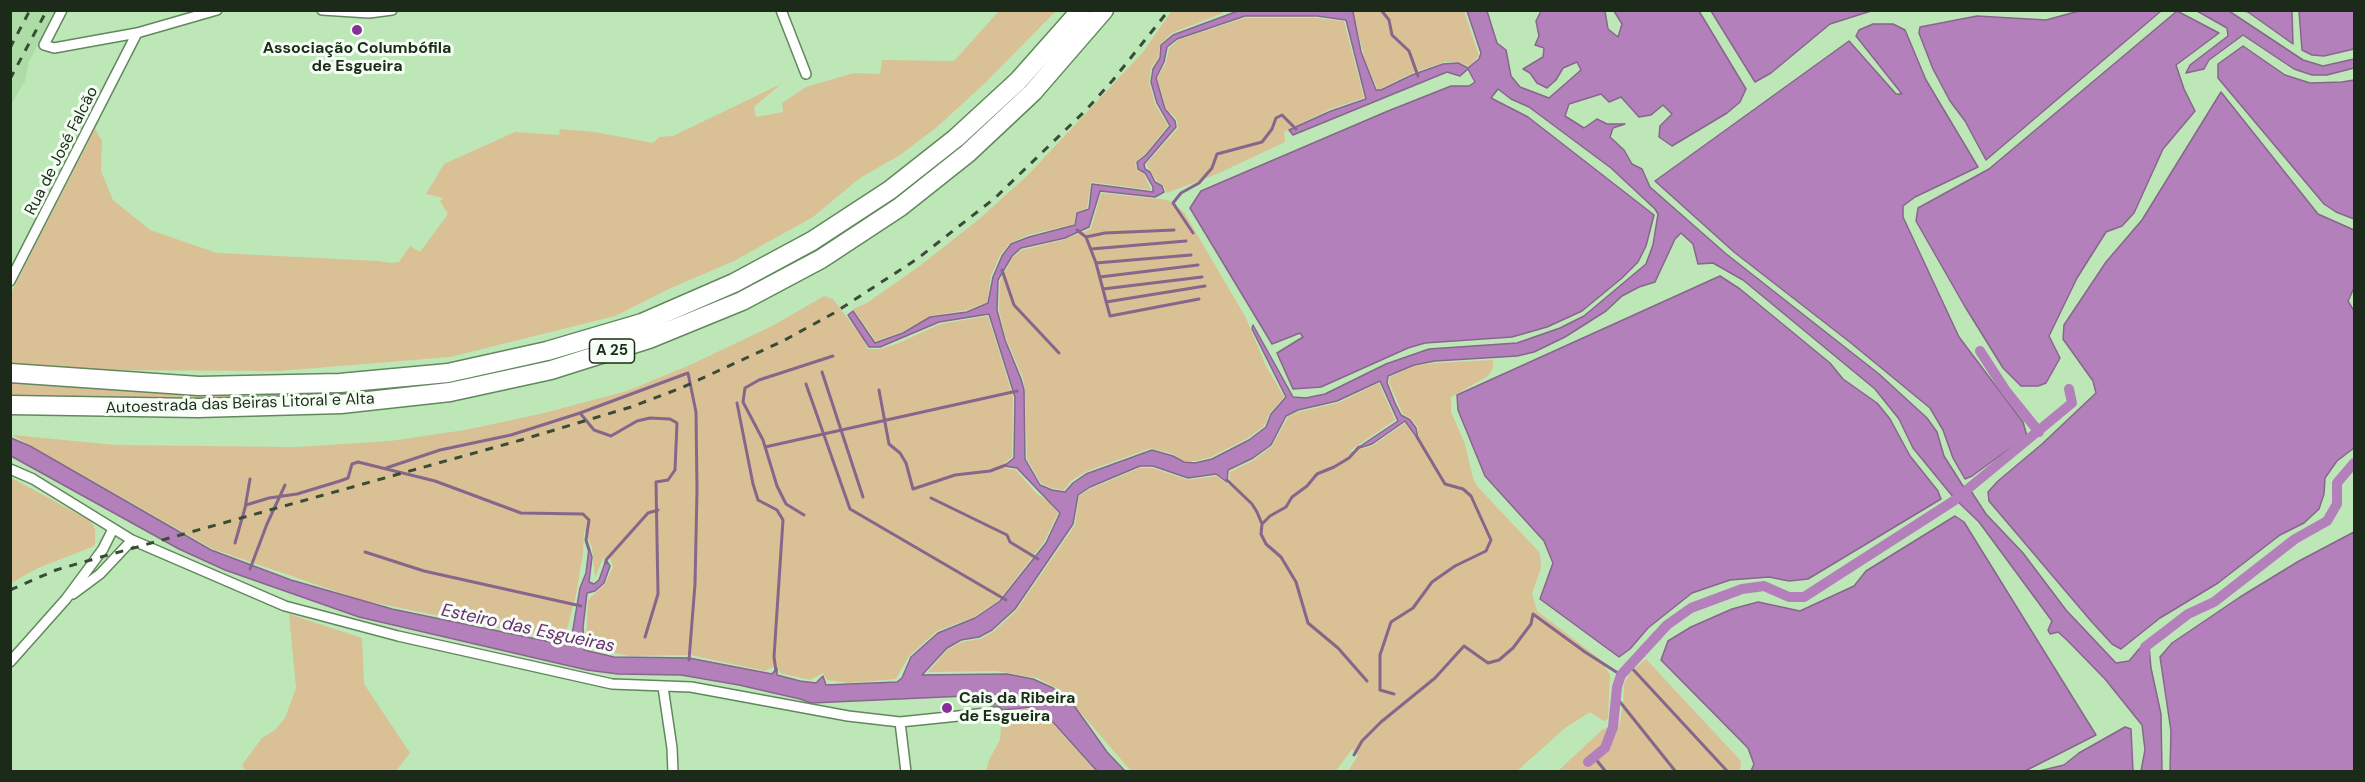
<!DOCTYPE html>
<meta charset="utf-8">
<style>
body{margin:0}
#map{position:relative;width:2365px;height:782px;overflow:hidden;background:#bee7b8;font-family:"DM Sans",sans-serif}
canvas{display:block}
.frame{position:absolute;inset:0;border:12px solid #1c2b19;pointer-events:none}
</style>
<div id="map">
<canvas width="2365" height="782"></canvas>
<div class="frame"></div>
</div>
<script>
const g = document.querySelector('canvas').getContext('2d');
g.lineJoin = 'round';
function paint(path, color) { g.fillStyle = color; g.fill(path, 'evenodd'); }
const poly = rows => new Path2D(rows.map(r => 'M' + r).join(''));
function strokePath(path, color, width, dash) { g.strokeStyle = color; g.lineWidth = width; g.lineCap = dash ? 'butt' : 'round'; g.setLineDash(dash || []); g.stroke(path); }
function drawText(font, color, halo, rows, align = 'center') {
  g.font = font + ' "DM Sans",sans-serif'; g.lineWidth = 6; g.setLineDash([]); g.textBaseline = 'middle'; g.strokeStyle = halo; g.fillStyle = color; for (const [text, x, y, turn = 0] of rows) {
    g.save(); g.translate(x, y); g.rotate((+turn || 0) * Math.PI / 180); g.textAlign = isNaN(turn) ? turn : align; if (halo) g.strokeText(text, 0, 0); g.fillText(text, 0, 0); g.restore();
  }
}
const built = poly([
 [11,10,55,11,29,62,25,81,11,105]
]);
const green = poly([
 [1172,10,1222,11,1223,13,1172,33,1160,44,1158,58,1151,68,1149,82,1155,104,1168,126,1145,154,1135,162,1137,170,1144,174,1151,190,1091,182,1087,208,1076,212,1074,224,1028,235,1010,243,1000,255,991,276,987,302,967,310,930,316,902,332,876,341,853,309,867,303,921,265,978,220,1029,174,1144,51],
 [999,11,1056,11,985,83,937,127,900,155,860,178,813,217,734,261,671,288,615,316,450,357,279,371,83,370,11,364,10,295,95,129,102,141,101,171,113,200,150,230,217,253,379,261,391,263,399,262,410,246,420,252,448,214,440,201,443,198,426,194,444,164,515,132,559,135,560,129,595,132,653,143,659,137,673,136,781,84,754,107,756,117,783,112,782,103,806,87,854,73,880,74,882,60,954,61],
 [1089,11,1097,11,1064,49,989,125,894,202,825,248,732,298,585,354,471,381,384,393,244,400,11,399,11,380,126,388,506,367,825,241],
 [1353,11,1464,11,1479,56,1469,66,1456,62,1445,62,1412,73,1378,90,1365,61],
 [1245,18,1316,18,1344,21,1364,98,1330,109,1284,132,1285,142,1217,174,1167,193,1163,185,1157,181,1146,164,1178,128,1177,120,1166,108,1157,78,1166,63,1169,48,1178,40],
 [1101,193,1168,200,1184,212,1246,318,1266,366,1284,397,1270,413,1264,426,1248,438,1211,457,1195,461,1184,461,1173,454,1151,448,1085,472,1071,481,1064,490,1052,488,1041,483,1027,459,1025,390,1023,378,1006,339,999,310,1000,281,1013,257,1022,250,1066,239,1091,229],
 [824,296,833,299,861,336,868,349,880,349,899,343,940,324,988,316,1013,397,1012,457,1000,467,1016,470,1037,494,1048,501,1058,513,1044,542,999,600,974,617,937,631,909,656,896,679,849,683,827,680,823,673,810,680,780,673,777,665,765,671,690,655,629,656,590,648,586,645,588,600,605,584,613,567,610,558,603,558,595,578,592,547,584,530,583,553,576,595,564,641,361,600,213,549,12,435,116,445,296,447,390,441,465,430,540,414,627,391,690,365,774,325],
 [1493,360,1493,368,1488,376,1451,397,1451,412,1465,444,1473,478,1477,486,1540,553,1541,568,1532,593,1537,611,1600,659,1610,675,1608,719,1604,721,1590,712,1565,728,1517,771,1348,771,1358,756,1352,749,1336,771,1131,771,1062,691,1038,678,996,671,928,672,948,649,962,642,980,639,993,632,1016,611,1075,525,1079,496,1090,489,1140,468,1153,468,1188,480,1216,476,1229,485,1230,472,1254,460,1272,446,1288,417,1298,412,1338,403,1379,383,1395,420,1348,452,1372,446,1405,423,1419,442,1418,427,1411,419,1403,414,1389,383,1390,377,1414,366,1435,363],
 [10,477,91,521,95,529,95,544,92,547,38,568,11,583],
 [289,614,362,638,364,684,410,753,396,771,246,771,242,765,262,738,275,730,285,718,296,688],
 [1646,659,1741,761,1740,771,1558,771,1603,729,1619,726,1623,705,1624,684,1630,673],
 [1032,708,1051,722,1096,771,986,771,989,760,1000,740,1002,715,1012,710]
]);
const water = poly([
 [1349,10,1353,12,1361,52,1376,90,1381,90,1412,75,1443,64,1458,63,1468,68,1479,59,1481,53,1467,11,1487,11,1497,43,1506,50,1511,76,1520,87,1549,98,1581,70,1577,62,1563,68,1556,80,1547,88,1537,83,1530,73,1523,69,1543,57,1544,48,1535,45,1539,36,1536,21,1541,11,1605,11,1608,29,1618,37,1622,24,1614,11,1699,11,1746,89,1740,102,1727,113,1672,146,1659,137,1660,126,1672,114,1663,105,1651,115,1639,117,1621,97,1609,102,1601,94,1569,104,1565,116,1584,128,1597,119,1607,124,1625,124,1613,128,1610,137,1624,150,1632,164,1642,169,1650,187,1725,253,1879,374,1927,418,1937,432,1944,456,1963,486,1969,488,1986,514,2023,553,2066,610,2116,663,2129,661,2140,648,2149,646,2151,668,2161,714,2162,771,2141,771,2145,750,2142,725,2105,679,2067,640,2058,632,2050,634,2048,630,2052,621,1979,522,1954,498,1913,448,1899,419,1875,389,1743,280,1713,263,1698,264,1693,244,1681,233,1675,239,1655,282,1639,287,1622,296,1606,311,1565,337,1534,352,1517,356,1435,361,1414,365,1388,376,1387,383,1395,403,1401,415,1410,420,1416,428,1418,439,1405,421,1372,444,1356,449,1398,421,1380,381,1337,401,1298,410,1286,416,1271,445,1253,458,1228,470,1227,482,1216,474,1188,478,1153,466,1140,466,1090,487,1078,495,1073,524,1015,609,992,630,979,637,961,640,947,648,922,675,1007,674,1033,679,1053,688,1075,707,1107,752,1125,771,1097,771,1052,721,1032,707,992,711,991,704,1012,701,1010,694,811,703,800,699,739,685,681,675,618,674,587,670,359,617,225,570,179,549,11,456,11,438,30,446,211,550,291,580,392,609,551,642,566,643,572,635,580,588,586,573,589,548,592,557,589,582,594,584,599,580,606,560,610,566,604,583,595,591,587,593,583,627,584,650,614,657,689,658,772,674,777,668,777,675,800,681,816,683,823,676,826,685,897,682,902,678,911,657,938,633,975,618,1000,601,1046,543,1060,513,1017,468,1004,466,1014,458,1015,397,989,314,939,322,880,347,869,347,848,315,853,311,875,343,903,333,930,317,967,312,988,303,993,277,1002,256,1011,244,1029,237,1075,225,1077,213,1089,209,1092,184,1153,192,1153,187,1145,173,1138,169,1137,162,1146,155,1170,126,1157,103,1151,82,1153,69,1160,58,1161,45,1173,35,1238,11,1349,10],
 [1245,16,1317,16,1346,20,1366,99,1331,111,1289,130,1293,135,1447,72,1460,76,1468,69,1475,82,1469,86,1451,86,1388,111,1201,191,1190,208,1272,344,1300,333,1303,337,1277,353,1293,389,1321,387,1408,348,1425,343,1512,337,1547,327,1582,311,1622,278,1638,262,1646,246,1654,215,1528,117,1491,98,1498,89,1511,99,1529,107,1611,168,1655,209,1658,214,1653,245,1646,264,1584,316,1560,328,1517,343,1429,349,1386,364,1325,394,1306,398,1293,397,1253,325,1252,329,1286,397,1271,414,1266,427,1249,440,1212,459,1195,463,1184,462,1173,456,1152,450,1086,474,1073,483,1065,492,1052,490,1040,485,1025,459,1024,390,1021,379,1005,340,997,310,998,280,1012,256,1021,248,1065,238,1089,227,1100,191,1155,197,1164,192,1162,186,1155,182,1150,172,1145,169,1144,164,1176,127,1175,121,1165,109,1156,78,1164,62,1167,47,1177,39,1245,16],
 [1711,11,1871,11,1830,24,1771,73,1755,82,1711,11],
 [2079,11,2161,11,1986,160,1965,121,1950,101,1933,69,1919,33,1920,27,1977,16,2046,20,2079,11],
 [2177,11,2219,33,2176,65,2184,89,2195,111,2163,149,2134,213,2122,226,2106,232,2077,278,2049,336,2060,358,2046,383,2038,386,2021,386,2003,368,1964,305,1916,221,1918,208,1989,169,2177,11],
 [2197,11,2229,11,2303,60,2323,66,2354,59,2354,68,2327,75,2312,75,2294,69,2243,35,2209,60,2204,69,2186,73,2190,65,2228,36,2227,28,2197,11],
 [2244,11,2292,11,2293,44,2248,12,2244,11],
 [2299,11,2354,11,2354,49,2324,56,2312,55,2302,50,2299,11],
 [1873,24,1893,24,1905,30,1926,80,1978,167,1915,197,1903,206,1903,217,1959,337,2023,422,2027,436,1972,476,1965,479,1953,458,1943,430,1930,408,1851,343,1734,252,1655,181,1849,41,1896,94,1902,94,1856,36,1859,30,1873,24],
 [2243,46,2285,75,2310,83,2342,82,2354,80,2354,219,2336,212,2324,204,2218,78,2218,64,2243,46],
 [2221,92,2318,214,2354,230,2354,288,2348,301,2354,311,2354,448,2337,461,2325,478,2324,494,2319,509,2304,523,2280,535,2218,583,2160,618,2121,649,2112,644,2091,621,1989,501,1988,492,1998,481,2042,444,2096,393,2093,381,2063,339,2064,325,2106,262,2142,220,2221,92],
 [1720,276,1740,289,1830,363,1843,379,1877,403,1890,419,1910,456,1938,491,1941,499,1808,579,1789,581,1769,577,1730,580,1692,593,1648,628,1630,649,1619,657,1540,599,1553,563,1544,541,1485,476,1458,410,1457,395,1720,276],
 [1955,516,1964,522,2096,735,2025,771,1751,771,1754,764,1748,748,1661,660,1668,641,1691,627,1732,609,1758,602,1800,611,1854,586,1866,571,1955,516],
 [2354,532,2354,771,2170,771,2171,731,2160,657,2172,643,2240,597,2299,561,2354,532],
 [2125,727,2131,729,2133,771,2039,771,2064,765,2079,753,2125,727]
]);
const stream = poly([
 [1381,10,1389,20,1392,35,1409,51,1418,76],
 [1077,230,1086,237,1096,263,1110,316,1199,299],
 [1193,233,1173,203,1181,193,1199,183,1212,168,1217,154,1262,142,1272,129,1276,118,1282,115,1296,129],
 [1086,237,1105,233,1174,230],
 [1091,249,1186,241],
 [1096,263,1191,255],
 [1002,270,1014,305,1059,353],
 [1100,277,1198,265],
 [1103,289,1202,277],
 [1106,302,1205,286],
 [822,372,863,497],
 [806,384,850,509,1006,600],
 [879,390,889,444,900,453,906,463,913,489,955,475,990,471,1006,465],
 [737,403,753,484,758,500,777,510,783,520,774,657,776,671],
 [580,413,688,373,696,412,697,490,695,584,689,660],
 [765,447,1017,391],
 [386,468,440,450,511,435,580,413,594,430,611,436,637,421,650,418,670,419,677,423,675,470,668,480,656,482,658,594,645,637],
 [1227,480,1252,504,1257,512,1262,524,1261,534,1266,544,1281,557,1296,582,1308,623,1338,648,1367,681],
 [931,498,1007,535,1010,542,1038,559],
 [246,505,269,498,297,494,340,481,348,478,352,464,358,462,435,481,521,513,583,514,589,520,586,540,589,550],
 [804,515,786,504,777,486,763,440,743,402,745,388,759,380,833,356],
 [1262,524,1270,516,1286,507,1292,497,1307,486,1317,474,1334,467,1349,458,1359,447],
 [235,543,245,508,250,479],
 [365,552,424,571,581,606],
 [606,563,606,560,648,513,658,510],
 [250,569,267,524,285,485],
 [1629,665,1728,772],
 [1394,694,1380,690,1380,655,1391,622,1413,608,1432,582,1455,566,1486,551,1491,540,1471,496,1463,489,1445,484,1417,437],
 [1616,697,1676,772],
 [1354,755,1362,741,1381,722,1435,678,1464,646,1488,663,1499,660,1513,648,1531,624,1533,614,1585,652,1621,675],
 [1594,757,1606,772]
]);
const canal = poly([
 [1980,351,2006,391,2039,432],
 [1969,488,2072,403,2069,389],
 [2144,660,2145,647,2166,631,2188,614,2214,602,2295,539,2327,521,2337,504,2337,483,2354,463],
 [1588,762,1605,748,1613,727,1617,687,1621,675,1667,625,1691,608,1742,589,1764,586,1789,597,1804,597,1955,500]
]);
const street = poly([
 [62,10,44,45,54,48,137,33,217,10],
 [322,10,369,13,392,10],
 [781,10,806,74],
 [10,281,137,33],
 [10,469,33,479,132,540,285,606,398,636,612,684,691,687,848,716,900,722,997,712],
 [73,594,100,574,132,540],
 [10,662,66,599,103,549,113,529],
 [663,687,672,748,673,772],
 [900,722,906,772]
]);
const highway = poly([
 [10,373,199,386,340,383,448,373,547,351,642,323,734,283,812,241,890,190,956,138,1018,81,1081,10],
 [10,405,198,408,341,404,450,392,551,370,649,339,742,301,821,259,900,207,968,153,1033,92,1104,10]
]);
const rail = poly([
 [10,48,30,10],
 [10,79,47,10],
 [10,590,56,570,94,559,521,440,631,407,681,388,783,341,834,313,917,259,995,198,1086,110,1113,80,1169,10]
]);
const markers = [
 [357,30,6,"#8a2f9a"],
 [947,708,6,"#8a2f9a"]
];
const shields = [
 [612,351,45]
];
const shieldNames = [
 ["A 25",612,351]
];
const poiNames = [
 ["Associação Columbófila",357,49],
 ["de Esgueira",357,67],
 ["Cais da Ribeira",959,699,"left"],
 ["de Esgueira",959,717,"left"]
];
const streetNames = [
 ["Rua de José Falcão",62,151,-63],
 ["Autoestrada das Beiras Litoral e Alta",240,404,-2]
];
const waterNames = [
 ["Esteiro das Esgueiras",528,629,12]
];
paint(built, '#addca7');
paint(green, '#d9c095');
paint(water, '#b480bc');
strokePath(water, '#86668b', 1.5);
strokePath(stream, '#86668b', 3);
strokePath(canal, '#b480bc', 10);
strokePath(street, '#61885c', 12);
strokePath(highway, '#61885c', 21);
strokePath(street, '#fff', 9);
strokePath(highway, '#fff', 18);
strokePath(rail, '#394c35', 3, [8, 8]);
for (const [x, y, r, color] of markers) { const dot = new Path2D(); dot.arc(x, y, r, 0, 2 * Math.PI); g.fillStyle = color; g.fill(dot); strokePath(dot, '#f5fef4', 2); }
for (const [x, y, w] of shields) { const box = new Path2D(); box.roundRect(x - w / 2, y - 12, w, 24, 4.5); g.fillStyle = '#f5fef4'; g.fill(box); strokePath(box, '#1c2b19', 1.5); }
drawText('bold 15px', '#1c2b19', null, shieldNames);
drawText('bold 16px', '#1c2b19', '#f5fef4', poiNames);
drawText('16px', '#1c2b19', '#f5fef4', streetNames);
drawText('italic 18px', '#6b2c76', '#f5fef4', waterNames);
</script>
